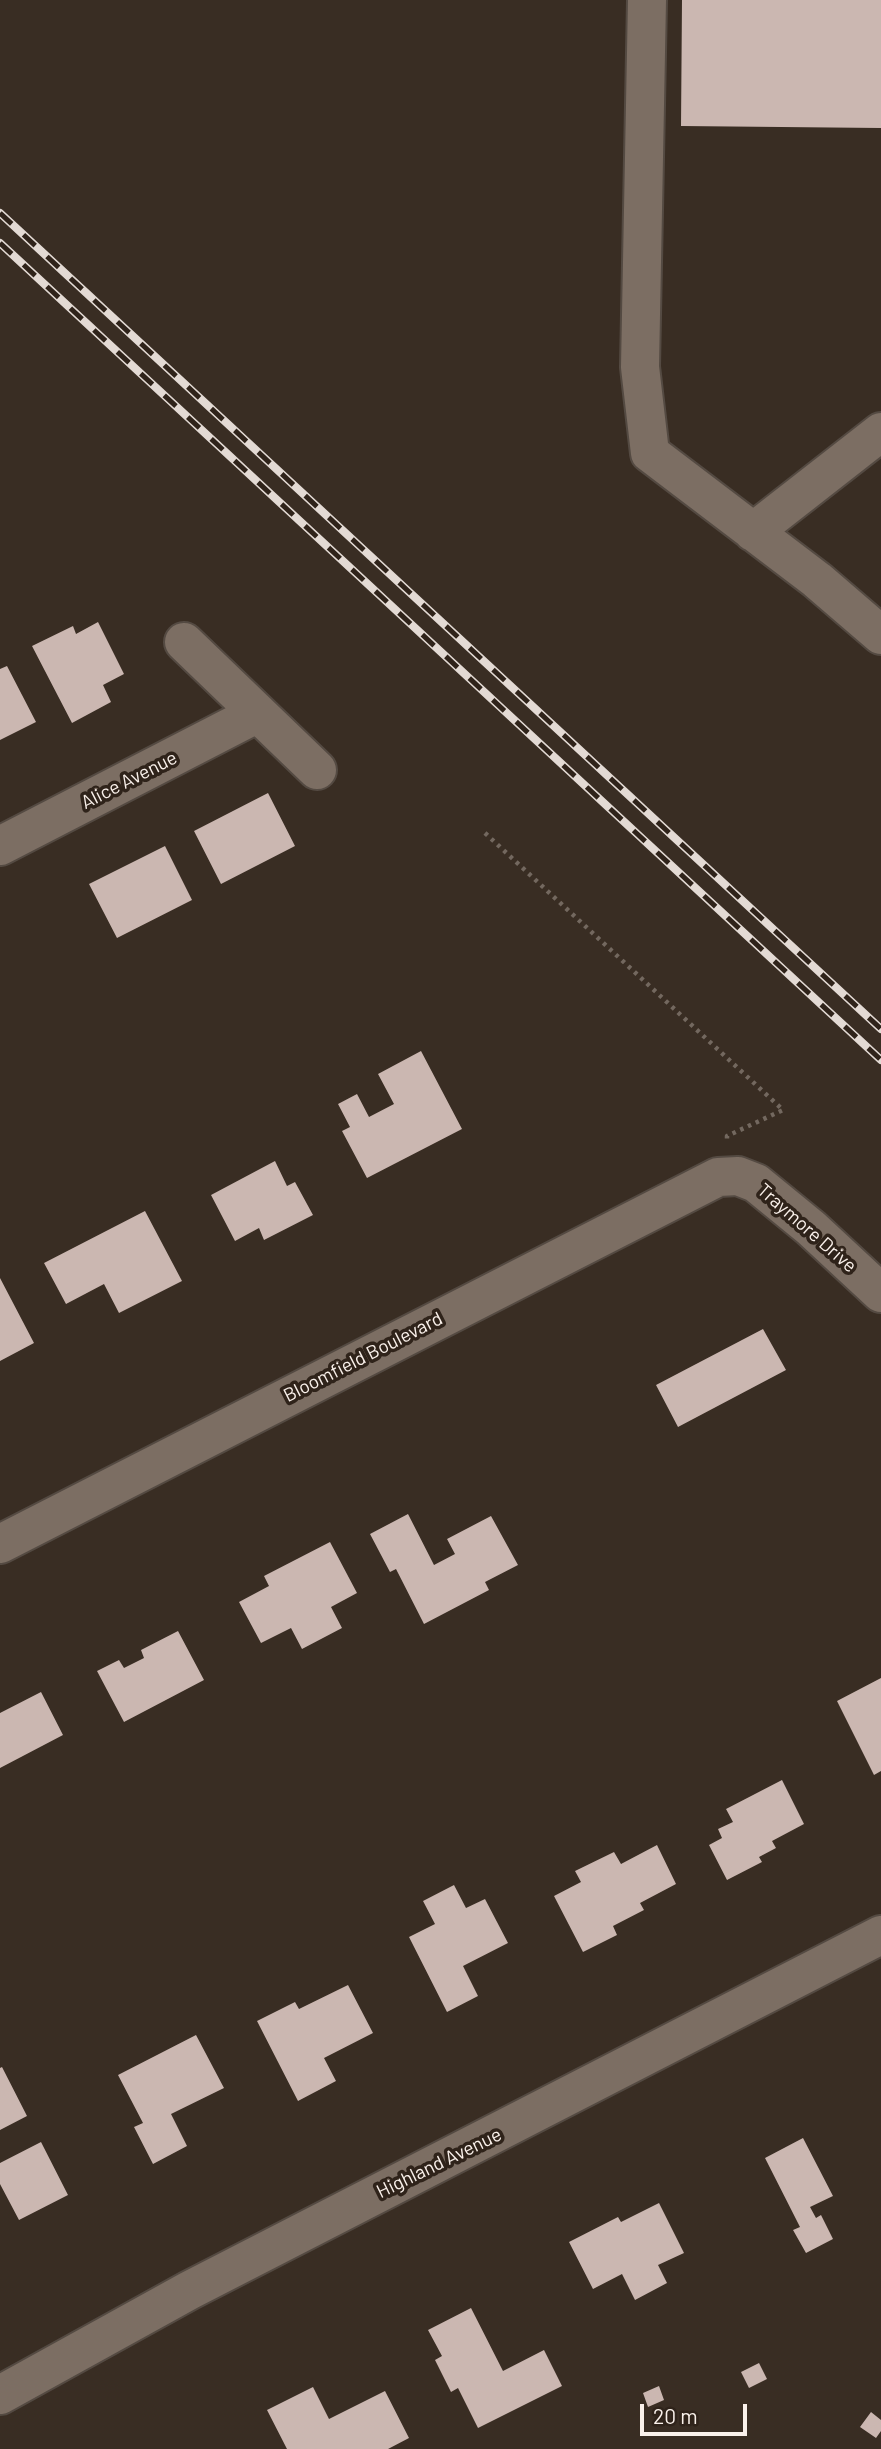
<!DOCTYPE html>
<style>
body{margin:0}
#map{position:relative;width:881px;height:2449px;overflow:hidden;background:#392d23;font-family:Barlow,sans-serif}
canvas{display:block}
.scale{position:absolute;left:640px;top:2404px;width:107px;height:32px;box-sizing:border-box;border:4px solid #faf1eb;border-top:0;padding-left:9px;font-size:21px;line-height:24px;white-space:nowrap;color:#faf1eb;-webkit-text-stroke:5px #2f231a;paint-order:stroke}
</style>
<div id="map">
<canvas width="881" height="2449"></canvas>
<div class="scale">20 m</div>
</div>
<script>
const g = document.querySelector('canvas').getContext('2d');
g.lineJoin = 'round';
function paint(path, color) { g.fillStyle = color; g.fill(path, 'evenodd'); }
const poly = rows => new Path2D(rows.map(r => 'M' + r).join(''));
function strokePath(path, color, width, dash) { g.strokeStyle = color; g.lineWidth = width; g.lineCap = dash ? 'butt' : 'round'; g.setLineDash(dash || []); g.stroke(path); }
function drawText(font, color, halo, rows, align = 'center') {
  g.font = font + ' Barlow,sans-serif'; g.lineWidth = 7; g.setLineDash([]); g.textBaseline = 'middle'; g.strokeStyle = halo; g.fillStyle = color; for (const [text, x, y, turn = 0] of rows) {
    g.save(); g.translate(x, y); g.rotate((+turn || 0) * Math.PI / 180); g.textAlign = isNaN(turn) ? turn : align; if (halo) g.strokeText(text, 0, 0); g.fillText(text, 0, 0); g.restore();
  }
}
const building = poly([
 [682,0,881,0,881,128,681,126],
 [98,622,124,674,103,685,111,702,72,723,32,646,73,626,76,634],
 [7,666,36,722,0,740,0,669],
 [268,793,295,846,221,884,194,831],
 [165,846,192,900,117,938,89,884],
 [421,1051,462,1129,367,1178,342,1131,350,1127,338,1104,357,1094,369,1117,394,1104,378,1074],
 [275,1161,287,1186,295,1182,313,1215,264,1240,259,1228,235,1241,211,1195],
 [145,1211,182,1281,119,1313,104,1284,66,1304,44,1263],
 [0,1278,34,1343,0,1361],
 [763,1329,786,1370,678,1427,656,1385],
 [408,1514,434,1565,455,1554,447,1539,491,1516,518,1565,485,1582,489,1590,424,1624,396,1569,390,1572,370,1534],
 [330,1542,357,1593,331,1607,342,1628,302,1649,291,1628,261,1643,239,1602,269,1586,264,1576],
 [178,1631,204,1680,124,1722,97,1671,119,1660,124,1668,144,1658,141,1650],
 [881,1678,881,1771,874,1775,837,1701],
 [41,1692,63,1735,0,1768,0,1713],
 [782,1780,804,1824,772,1841,776,1848,759,1857,762,1862,727,1880,709,1845,722,1838,718,1829,733,1822,726,1809],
 [657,1845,676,1884,640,1903,644,1910,613,1926,617,1935,583,1952,554,1896,581,1882,575,1871,614,1852,621,1864],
 [454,1885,466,1908,485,1899,508,1943,463,1966,478,1996,447,2012,409,1937,435,1924,423,1901],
 [348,1985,373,2033,324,2058,336,2081,298,2101,257,2021,295,2002,299,2009],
 [196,2035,224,2088,171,2114,187,2146,153,2164,134,2127,143,2123,118,2075],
 [2,2067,27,2116,0,2130,0,2068],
 [803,2138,833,2196,810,2207,816,2218,821,2215,833,2239,806,2253,793,2230,800,2227,765,2158],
 [41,2142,68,2195,19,2220,0,2184,0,2163],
 [659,2203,684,2253,658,2265,667,2283,635,2300,622,2274,593,2289,569,2242,618,2217,621,2222],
 [471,2308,503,2371,544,2350,562,2386,478,2428,458,2388,451,2392,435,2360,442,2356,428,2330],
 [759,2363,767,2379,749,2388,741,2372],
 [659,2386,664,2400,648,2407,643,2393],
 [313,2387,329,2419,385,2391,409,2438,388,2449,287,2449,267,2410],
 [871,2412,881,2420,881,2431,876,2438,860,2427]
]);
const path = poly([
 [485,833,783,1110,727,1136,727,1140]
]);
const minor = poly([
 [647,0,640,367,650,453,817,580,881,635],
 [753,532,881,432],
 [184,642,317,770],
 [0,846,258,713],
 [0,1544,718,1177,738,1176,756,1183,811,1228,881,1293],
 [0,2395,190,2290,881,1935]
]);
const rail = poly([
 [0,213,881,1029],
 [0,243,881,1060]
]);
const streetNames = [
 ["Alice Avenue",129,780,-27],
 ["Traymore Drive",807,1228,41],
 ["Bloomfield Boulevard",363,1357,-27],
 ["Highland Avenue",439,2163,-26]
];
paint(building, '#cbb7b1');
strokePath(minor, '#544a42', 42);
strokePath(path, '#73685f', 4.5, [3.5, 5]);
strokePath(minor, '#7c6e63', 38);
strokePath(rail, '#e3dad4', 8);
strokePath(rail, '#2f231a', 5, [16]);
drawText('19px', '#faf1eb', '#2f231a', streetNames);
</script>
